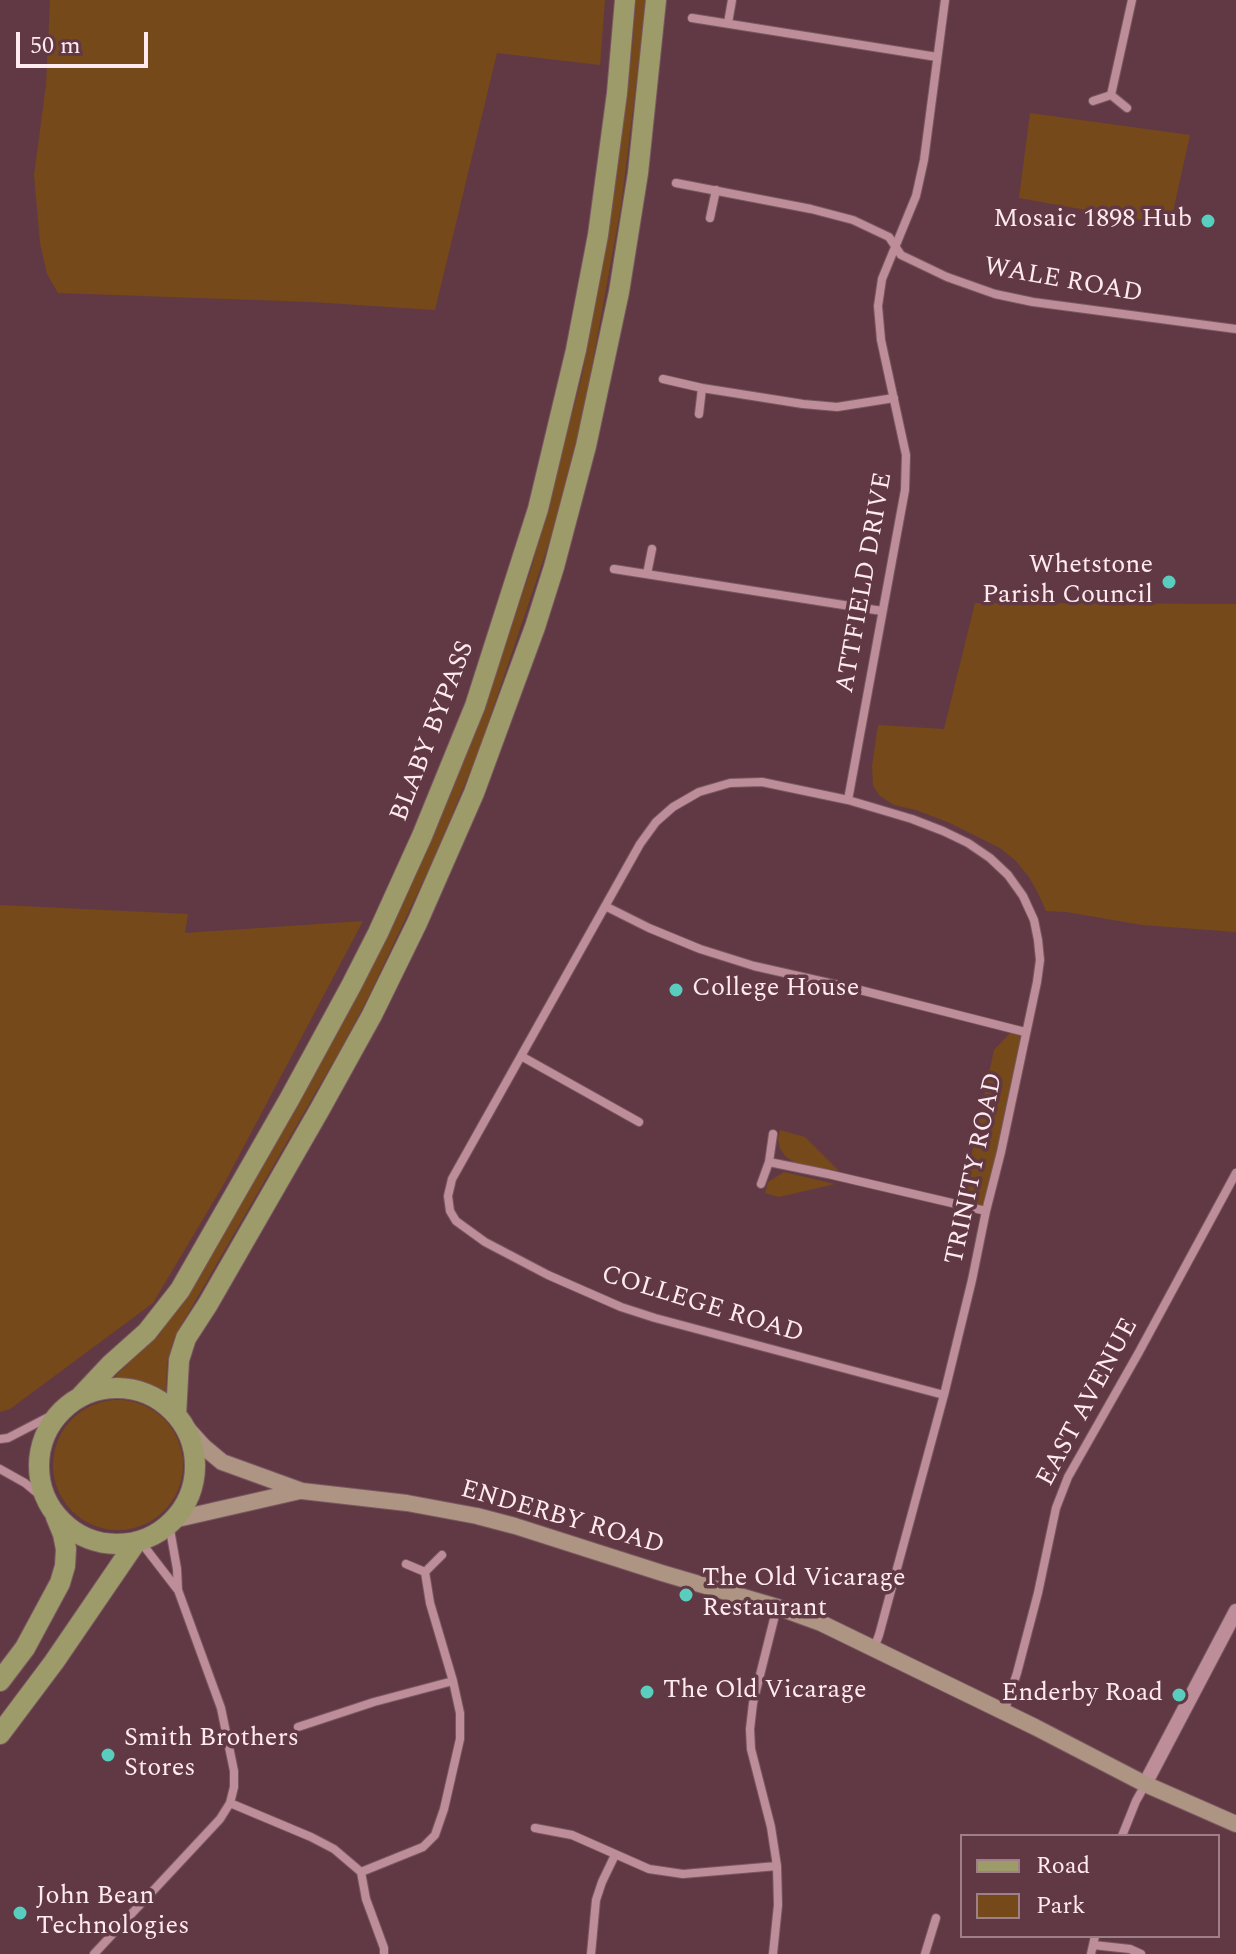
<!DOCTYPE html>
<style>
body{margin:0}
#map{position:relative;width:1236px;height:1954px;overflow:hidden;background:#613944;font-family:Spectral,serif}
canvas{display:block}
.legend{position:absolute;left:960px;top:1834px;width:260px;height:104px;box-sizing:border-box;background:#613944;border:2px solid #a08088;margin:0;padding:10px 14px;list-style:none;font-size:24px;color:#ffeaef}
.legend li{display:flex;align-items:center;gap:16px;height:40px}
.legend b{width:40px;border:2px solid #a08088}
.scale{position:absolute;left:16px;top:32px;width:132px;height:36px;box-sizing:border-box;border:4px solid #ffeaef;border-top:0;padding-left:10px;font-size:24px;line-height:28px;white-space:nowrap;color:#ffeaef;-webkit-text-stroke:6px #613944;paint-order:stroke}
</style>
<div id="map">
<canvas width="1236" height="1954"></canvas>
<ul class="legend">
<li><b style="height:10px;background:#9e9b6b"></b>Road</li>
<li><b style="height:22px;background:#76491a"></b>Park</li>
</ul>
<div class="scale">50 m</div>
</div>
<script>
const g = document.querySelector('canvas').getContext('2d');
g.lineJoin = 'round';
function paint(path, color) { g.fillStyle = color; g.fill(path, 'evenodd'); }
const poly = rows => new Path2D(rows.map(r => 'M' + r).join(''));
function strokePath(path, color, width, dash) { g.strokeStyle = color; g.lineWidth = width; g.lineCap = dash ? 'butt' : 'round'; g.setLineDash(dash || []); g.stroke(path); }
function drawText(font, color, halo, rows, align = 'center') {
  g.font = font + ' Spectral,serif'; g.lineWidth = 7; g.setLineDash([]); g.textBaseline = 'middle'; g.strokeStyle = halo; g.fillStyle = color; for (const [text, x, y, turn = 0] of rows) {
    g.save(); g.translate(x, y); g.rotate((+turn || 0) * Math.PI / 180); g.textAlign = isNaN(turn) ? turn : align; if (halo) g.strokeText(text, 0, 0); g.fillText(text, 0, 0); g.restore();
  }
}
const green = poly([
 [50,0,605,0,600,65,497,53,435,310,312,302,58,293,47,274,40,243,34,175,46,85],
 [636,0,645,0,641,45,621,206,584,410,552,534,478,753,434,858,369,996,343,1045,175,1336,167,1363,166,1394,154,1387,140,1382,117,1380,116,1375,159,1335,184,1299,347,1016,396,917,441,817,476,733,532,566,582,376,613,201,632,49],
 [1030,113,1190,135,1170,225,1019,198],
 [975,603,1236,604,1236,932,1142,925,1066,912,1046,911,1038,893,1029,877,1015,860,1000,848,950,823,916,810,894,805,880,796,873,786,872,766,878,725,944,729],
 [0,905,188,914,185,933,363,921,225,1182,153,1303,10,1409,0,1412],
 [1013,1030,1025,1032,986,1211,961,1204,994,1050],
 [780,1130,805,1137,839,1171,795,1163,785,1156,780,1148,778,1140],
 [784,1172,835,1184,779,1197,765,1193,768,1182],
 '53 1465a65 65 0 1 1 130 0a65 65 0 1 1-130 0Z'
]);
const minor = poly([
 [692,18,937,57],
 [728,23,732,0],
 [1093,101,1111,95],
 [1127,108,1111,95,1132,0],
 [676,183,811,209,853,220,889,237,901,255,947,277,995,294,1033,302,1236,329],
 [710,218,716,190],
 [663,379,702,388,803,404,837,407,894,398],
 [699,414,702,388],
 [614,569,882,611],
 [647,574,652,549],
 [848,800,905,490,906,455,881,340,878,306,882,279,916,196,924,160,945,0],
 [605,906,649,928,700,949,754,966,860,990,1025,1032],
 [521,1056,639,1122],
 [769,1162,773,1134],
 [761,1184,769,1162,828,1174,986,1211],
 [0,1439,8,1438,64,1409],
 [0,1469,25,1483,48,1502],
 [140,1541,177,1589],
 [406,1564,425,1572],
 [874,1648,879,1635,944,1395,972,1280,986,1211,1001,1152,1037,982,1040,960,1038,940,1034,920,1023,896,1008,875,990,858,968,843,943,831,912,819,848,800,762,782,730,783,699,792,673,807,656,822,640,844,452,1179,448,1196,450,1211,456,1221,485,1242,548,1275,621,1307,655,1318,944,1395],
 [1004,1712,1017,1673,1038,1593,1056,1508,1068,1477,1139,1352,1236,1173],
 [298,1727,374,1702,453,1681],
 [230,1803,311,1837,334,1849,361,1872,366,1899,384,1948,384,1954],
 [535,1828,572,1835,649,1869,683,1874,777,1866],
 [1122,1836,1136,1801,1145,1785],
 [361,1872,423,1847,435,1835,444,1809,460,1739,460,1713,453,1681,430,1603,425,1572,442,1555],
 [1093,1945,1130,1949,1141,1954],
 [94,1954,220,1819,230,1803,234,1787,234,1771,221,1708,178,1590,177,1569,169,1524],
 [591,1954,596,1900,602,1882,615,1855],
 [773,1954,778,1905,777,1866,771,1827,751,1749,750,1729,753,1703,777,1607],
 [925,1954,936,1918],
 [1091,1954,1095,1936]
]);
const tertiary = poly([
 [1145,1784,1236,1611]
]);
const secondary = poly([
 [183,1424,204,1447,222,1462,302,1491,407,1503,477,1516,515,1526,662,1573,777,1607,821,1623,1035,1727,1145,1784,1236,1824],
 [173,1520,300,1491]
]);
const primary = poly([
 '39 1466a78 78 0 1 1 156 0a78 78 0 1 1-156 0Z',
 [79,1398,110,1365,147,1332,180,1290,290,1098,351,986,378,933,422,836,475,706,538,509,576,350,598,235,617,93,625,0],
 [176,1415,179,1360,186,1338,208,1304,320,1109,372,1015,417,923,474,793,535,627,554,567,586,446,619,292,638,173,656,0],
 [0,1681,25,1648,60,1583,65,1566,66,1549,63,1534,56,1517],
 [0,1734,54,1662,136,1542]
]);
const markers = [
 [1208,221,8,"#5acebe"],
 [1169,582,8,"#5acebe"],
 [676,990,8,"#5acebe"],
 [686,1595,8,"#5acebe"],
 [647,1692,8,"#5acebe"],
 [1179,1695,8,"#5acebe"],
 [108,1755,8,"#5acebe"],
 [20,1913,8,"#5acebe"]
];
const poiNames = [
 ["Mosaic 1898 Hub",1192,221,"right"],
 ["Whetstone",1153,567,"right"],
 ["Parish Council",1153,597,"right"],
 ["College House",692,990],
 ["The Old Vicarage",702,1580],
 ["Restaurant",702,1610],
 ["The Old Vicarage",663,1692],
 ["Enderby Road",1163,1695,"right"],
 ["Smith Brothers",124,1740],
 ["Stores",124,1770],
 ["John Bean",36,1898],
 ["Technologies",36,1928]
];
const streetNames = [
 ["WALE ROAD",1063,282,10],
 ["ATTFIELD DRIVE",866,583,-80],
 ["BLABY BYPASS",434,732,-69],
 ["TRINITY ROAD",976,1169,-78],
 ["COLLEGE ROAD",702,1306,17],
 ["EAST AVENUE",1089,1403,-62],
 ["ENDERBY ROAD",562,1519,16]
];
paint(green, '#76491a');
strokePath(minor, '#795861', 10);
strokePath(tertiary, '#795861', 16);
strokePath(secondary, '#795861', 18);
strokePath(primary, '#795861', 22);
strokePath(minor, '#bd8e99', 8);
strokePath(tertiary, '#bd8e99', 14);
strokePath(secondary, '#ae9482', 16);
strokePath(primary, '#9e9b6b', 20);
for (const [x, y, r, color] of markers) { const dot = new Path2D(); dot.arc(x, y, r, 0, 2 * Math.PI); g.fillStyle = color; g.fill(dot); strokePath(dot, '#613944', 3); }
drawText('26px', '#ffeaef', '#613944', poiNames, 'left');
drawText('26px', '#ffeaef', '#613944', streetNames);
</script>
